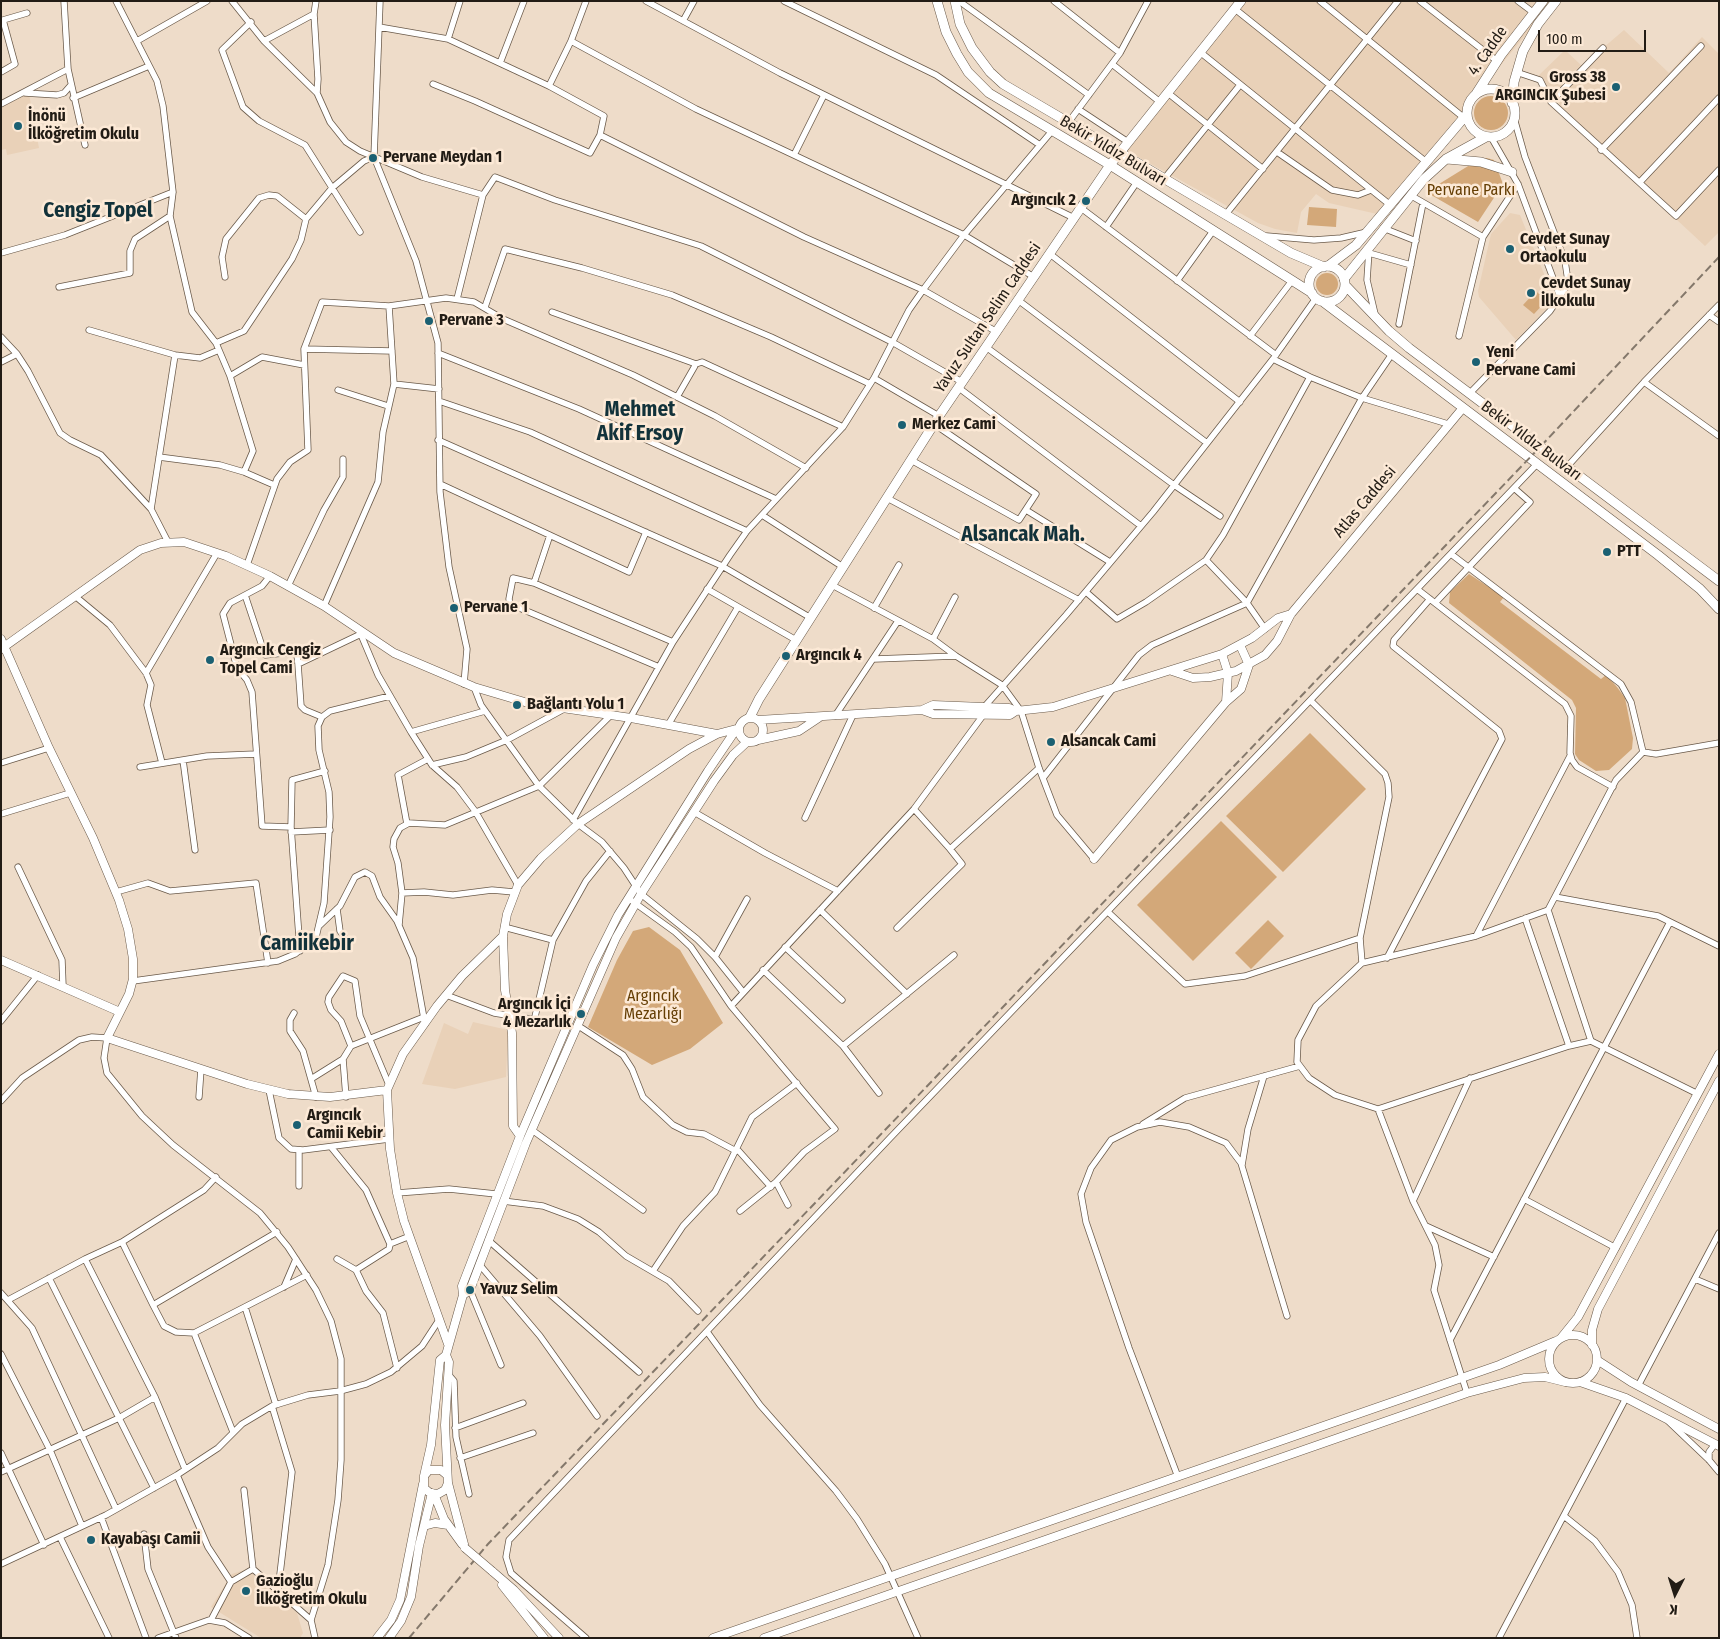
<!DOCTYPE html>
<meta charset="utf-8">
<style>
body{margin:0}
#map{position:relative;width:1720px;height:1639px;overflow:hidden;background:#eedcc9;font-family:"Fira Sans Condensed",sans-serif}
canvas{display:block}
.frame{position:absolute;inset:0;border:2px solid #221c15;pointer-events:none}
.north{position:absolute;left:1650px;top:1569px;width:50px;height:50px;-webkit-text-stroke:4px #fce9d6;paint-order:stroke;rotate:185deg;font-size:14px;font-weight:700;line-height:20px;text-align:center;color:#221c15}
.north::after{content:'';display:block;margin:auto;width:18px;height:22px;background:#221c15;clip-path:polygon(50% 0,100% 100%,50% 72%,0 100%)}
.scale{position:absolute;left:1538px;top:30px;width:108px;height:22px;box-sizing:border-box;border:2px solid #221c15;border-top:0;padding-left:6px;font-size:15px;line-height:18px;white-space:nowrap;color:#221c15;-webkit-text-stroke:4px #fce9d6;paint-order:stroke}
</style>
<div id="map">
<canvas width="1720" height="1639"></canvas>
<div class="frame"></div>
<div class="north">K</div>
<div class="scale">100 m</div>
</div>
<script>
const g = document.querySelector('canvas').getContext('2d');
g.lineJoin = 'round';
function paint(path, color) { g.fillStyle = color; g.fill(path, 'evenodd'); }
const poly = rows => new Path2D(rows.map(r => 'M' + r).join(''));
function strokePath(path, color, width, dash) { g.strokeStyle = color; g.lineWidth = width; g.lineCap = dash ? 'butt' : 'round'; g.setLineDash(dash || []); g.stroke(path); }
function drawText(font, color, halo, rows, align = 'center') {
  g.font = font + ' "Fira Sans Condensed",sans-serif'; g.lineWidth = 5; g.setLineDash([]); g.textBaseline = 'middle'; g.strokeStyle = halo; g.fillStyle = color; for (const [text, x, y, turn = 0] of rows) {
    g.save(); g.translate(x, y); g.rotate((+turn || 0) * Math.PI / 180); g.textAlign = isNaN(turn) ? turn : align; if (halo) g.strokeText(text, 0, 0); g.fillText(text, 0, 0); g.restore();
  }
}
const built = poly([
 [1242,1,1554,1,1377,214,1329,203,1316,194,1301,212,1297,233,1275,229,1258,223,1122,148],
 [1624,30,1669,73,1702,37,1719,54,1719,232,1705,246,1648,193,1597,150,1537,77,1565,50,1582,66],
 [22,94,29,94,39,148,7,155,6,149,1,150,1,103],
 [1510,213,1520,215,1547,281,1550,305,1516,340,1479,297,1478,291,1491,234],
 [473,1022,508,1030,506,1077,455,1089,422,1084,444,1023,468,1034],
 [247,1569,297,1613,303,1633,300,1638,261,1638,211,1607,232,1574]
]);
const green = poly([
 '1474 113a17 17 0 1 1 34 0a17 17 0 1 1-34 0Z',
 [1487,158,1494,160,1503,184,1478,222,1426,192,1473,163],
 [1309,207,1337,209,1336,227,1307,225],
 '1316 284a11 11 0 1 1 22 0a11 11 0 1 1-22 0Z',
 [1536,291,1546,301,1534,314,1523,305],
 [1469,574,1504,597,1500,602,1601,679,1606,675,1617,687,1625,698,1633,738,1632,749,1609,770,1596,771,1579,760,1575,754,1576,708,1572,700,1449,603,1450,592],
 [1310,733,1366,789,1283,872,1226,816],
 [1221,821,1277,877,1193,961,1137,905],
 [1268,920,1284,936,1251,969,1235,953],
 [649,927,680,950,723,1023,690,1049,652,1065,588,1027,617,960,633,931]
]);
const minor = poly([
 [64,1,68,69,85,145],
 [232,1,264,41,317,93,330,122,346,142,360,151,422,177,483,195],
 [316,1,314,14,318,79,317,93],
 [380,1,374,157,416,261,438,343,440,492,449,567,467,649,464,684],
 [646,1,780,73,1074,218],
 [784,1,936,75,1040,145],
 [959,1,1089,95],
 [1054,1,1120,53],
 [1320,1,1463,117],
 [1420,1,1497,61],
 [1518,1,1534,13],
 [1235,9,1425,161],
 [683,21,694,1],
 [251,22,222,50,243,107,259,121,305,145,360,232],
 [379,27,448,39,549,86,604,116,600,135,590,153,475,101,433,84],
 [448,39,460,1],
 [137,41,207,1],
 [264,41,314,14],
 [571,41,696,109,964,235,1034,277],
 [1200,52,1389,204],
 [500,63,524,1],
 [1112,64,1160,102],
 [1,72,15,64,3,20,27,13],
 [1516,72,1540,80,1551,102,1676,216,1719,170],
 [549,86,571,41,586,1],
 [25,93,57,95,64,93,71,85],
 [1168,93,1263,169],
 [73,98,149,66],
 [1551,102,1603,48],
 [1,104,68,69],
 [1078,109,1128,142],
 [1068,123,1120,53,1148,1],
 [600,135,804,237,923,290,997,332],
 [1491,137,1518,184,1560,297],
 [1601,150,1701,46],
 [1277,152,1332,190,1358,195,1371,190],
 [794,155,824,95],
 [1164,179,1240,85],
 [1640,182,1719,98],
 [1410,195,1483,237],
 [1081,208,1276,355],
 [1226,214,1398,1],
 [170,216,192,312,216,343,230,376,253,451,244,472],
 [1106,227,1137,182],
 [1383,228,1416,241],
 [1267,236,1314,240,1341,238,1367,232],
 [1369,250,1367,280,1375,314],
 [1,253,65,235,173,192],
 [1369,253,1411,265],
 [1050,254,1240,402],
 [225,277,222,257,226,239,259,198,269,195,277,196,306,219],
 [1177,281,1213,231],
 [59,287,130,273,130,251,135,239,170,216,173,192,163,106,157,81,116,1],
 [457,299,483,195,495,177,555,200,701,246,892,342,962,382],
 [1018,300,1207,443],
 [485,307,505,249,582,268,672,295,771,337,870,384],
 [552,312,696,364],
 [1709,315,1719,322],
 [1399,324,1423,203],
 [89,330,175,355,200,358,219,350],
 [1250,336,1291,282],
 [1459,336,1483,237,1518,184],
 [1,337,17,354,28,371,60,433,70,440,101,455,151,509],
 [216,343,244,331,292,259,301,240,306,219,332,188,364,161,374,157],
 [986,347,1174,485,1220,516],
 [304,349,392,351],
 [438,353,579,409,776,499],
 [1273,359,1310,377,1362,398,1448,424],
 [1,362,17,354],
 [230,376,262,357,304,365],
 [874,378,939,416],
 [1644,382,1719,436],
 [394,384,439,389],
 [959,388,1141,526],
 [338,390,388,406],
 [1470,393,1550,311,1565,289,1568,281,1565,261,1525,157,1514,118],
 [677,397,696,364,702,362,843,427],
 [439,401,530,432,747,531],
 [438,440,722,566,811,618],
 [159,457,220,465,244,472,274,485],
 [911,460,1019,520,1036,494,934,424],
 [1566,468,1644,382,1719,305],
 [440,484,629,572,646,532],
 [887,498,1079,600],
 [1026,510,1110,562],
 [762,515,843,567],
 [550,535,534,583,673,642],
 [168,542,151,509,175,355],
 [1451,554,1621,684,1631,702,1643,752],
 [1206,560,1247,603,1265,629],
 [247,565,277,479,290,462,308,450,304,349,322,302,389,306,446,298,474,302,503,319,633,375,715,416,806,468],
 [270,576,262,586,230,603,223,614,237,668,247,680,252,692,262,826,291,827],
 [534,583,513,578,509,599,510,604,659,667],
 [832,585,933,639,956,656,1002,685,1021,711,1039,768,1057,815,1094,859],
 [288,586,324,510,343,477,343,459],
 [707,589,796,640],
 [1417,589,1565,704,1571,716,1570,753,1572,760,1577,767,1613,787],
 [1086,592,1117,619,1146,602,1206,560,1223,535,1310,377],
 [245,595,265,655,294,652,297,655,298,664],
 [75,596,110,625,146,673,151,685,147,705,162,763],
 [1435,603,1530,502,1514,488],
 [324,606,378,482,383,432,394,384,389,306],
 [874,608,899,565],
 [359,630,378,675,411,732,432,765,457,787,475,811,518,885],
 [933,639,955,597],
 [875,659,956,656],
 [146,673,217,553],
 [474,687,481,705,539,786,578,824,602,842,624,868,641,894,697,939,715,957,743,992],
 [1311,701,1385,774,1388,783,1389,797,1360,938,1362,963],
 [985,706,1066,615,1153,512,1273,359,1316,298],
 [835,716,898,621],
 [322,717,305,710,301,706,298,664,361,634],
 [668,725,738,607],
 [411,732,485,711],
 [1643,752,1616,780,1548,910,1476,936,1362,963,1316,1006,1298,1040,1297,1062,1309,1078,1335,1095,1378,1109,1569,1046,1591,1041,1698,1094],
 [1643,752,1656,754,1719,743],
 [183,760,195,850],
 [1,763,49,748],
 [432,765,466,757,507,740,564,709],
 [140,767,207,756,256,754],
 [1043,778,1139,655,1152,645,1247,603,1362,398,1392,354],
 [914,809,950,849,1039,768],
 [694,812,765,853,838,891],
 [1,814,70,793],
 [805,818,853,715],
 [573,820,673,642,730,555,747,531,843,427,874,378,909,310,923,290,964,235,1052,131],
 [407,824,398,775,428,759],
 [291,832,330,830],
 [18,867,62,960,63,986],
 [116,892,148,883,170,891,256,883,268,963],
 [402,893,424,892,453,895,492,890,514,892],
 [1555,897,1658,916,1719,946],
 [628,898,675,932,691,947,731,1006,835,1129,804,1152,776,1182,740,1211],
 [337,909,340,931,349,943],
 [820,910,907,994],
 [1548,910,1591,1041],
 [1108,912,1185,984,1245,976,1360,938],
 [1525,918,1569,1046],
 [399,925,402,893,398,863,393,847,394,839,400,828,409,823,445,825,539,786,611,715],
 [319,926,340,906,355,877,365,872,372,876,380,897,397,921,413,958,425,1024],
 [504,927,553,940],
 [897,928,962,864,950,849],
 [1476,936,1570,756],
 [785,947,842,1000],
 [300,951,291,827,292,780,325,771],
 [715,957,747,899],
 [1387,958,1502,739,1499,731,1393,646,1394,640,1430,599],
 [763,970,843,1046,954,955],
 [133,981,278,961,295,954,316,937,324,903,330,817,329,792,319,750,318,726,322,717,330,711,390,696],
 [446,995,494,1013,567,1025],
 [731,1006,914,809,984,714],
 [294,1013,290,1020,290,1031,303,1051,316,1097],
 [1,1021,38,975],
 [534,1021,553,940,586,881,610,851],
 [577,1025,623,1055,632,1069,643,1097,673,1125,687,1132,704,1134,736,1151],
 [351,1046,341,1021,331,1010,328,1002,329,997,343,976,355,981,360,1016,389,1085],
 [843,1046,879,1093],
 [343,1059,346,1097],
 [311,1079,343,1059,351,1046,424,1017],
 [269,1090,279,1138,291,1149,303,1150,389,1139],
 [199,1097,201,1069],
 [1,1101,22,1078,79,1040,92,1037,107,1038,104,1058,107,1073,142,1116,173,1145,260,1213,288,1247,316,1290,331,1321,341,1359,341,1460,338,1500,328,1565,311,1620,315,1638],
 [1378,1109,1413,1201,1435,1245,1439,1265,1434,1290,1467,1393],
 [1143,1124,1185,1098,1300,1066],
 [532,1130,643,1210],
 [331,1147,366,1190,390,1244],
 [737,1149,771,1187],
 [1242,1165,1248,1129,1264,1076],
 [776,1182,788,1205],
 [299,1186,299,1150],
 [397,1193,449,1189,496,1194],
 [1524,1199,1616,1248],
 [503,1201,543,1206,578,1219,599,1232,626,1256,669,1281,698,1311],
 [1413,1201,1470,1078],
 [1426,1226,1494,1257],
 [488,1240,639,1372],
 [122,1242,153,1305,277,1232],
 [85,1259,155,1397,185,1469],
 [337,1259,356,1270,366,1291,383,1313,397,1368],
 [479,1264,540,1336,597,1416],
 [356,1270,389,1249,390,1244,410,1236],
 [653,1271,683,1226,715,1192,752,1117,797,1083],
 [49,1278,154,1488],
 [1695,1279,1719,1289],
 [284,1287,296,1259],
 [470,1290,501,1365],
 [1,1293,32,1328,116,1509],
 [8,1300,85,1259,122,1242,204,1190,216,1177],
 [153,1305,164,1326,176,1332,194,1333,307,1275],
 [245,1307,276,1405],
 [194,1333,233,1432],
 [708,1333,760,1405,836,1491,857,1519,885,1564,918,1638],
 [1450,1340,1670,922],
 [1,1354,50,1450,82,1526],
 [448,1374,454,1381,456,1437,469,1494],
 [1638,1386,1719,1233],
 [272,1406,292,1472,278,1591],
 [1669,1422,1709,1460,1719,1472],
 [455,1428,523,1403],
 [1,1453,44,1545],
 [460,1458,533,1433],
 [1709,1460,1709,1452,1715,1444],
 [1,1472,119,1418,155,1397],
 [177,1475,208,1547,231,1582],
 [1178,1477,1129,1348,1086,1222,1081,1194,1091,1168,1111,1140,1137,1127,1160,1122,1189,1127,1226,1143,1241,1163,1287,1316],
 [244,1490,253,1569],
 [1564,1516,1595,1541,1618,1572,1632,1605,1637,1638],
 [101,1517,146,1638],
 [144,1534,148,1569,176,1638],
 [60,1537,109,1638],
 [1,1564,106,1515,177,1475,218,1448,242,1424,272,1406,308,1395,340,1391,366,1384,391,1372,422,1346,439,1320],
 [211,1620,231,1582,253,1569,311,1620],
 [158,1638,209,1620,225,1623,249,1638],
 [586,1638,511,1573,506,1557,509,1540,890,1138,1537,464],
 [1499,1638,1626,1398]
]);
const tertiary = poly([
 [1,639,49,748,93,838,119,900,128,929,133,959,133,979,129,994,107,1038,247,1084,288,1094,330,1097,387,1090],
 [1,649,140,550,161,543,184,542,226,556,270,576,324,606,394,653,474,687,528,703,631,718,717,734],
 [1222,654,1228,673,1226,702],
 [1172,671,1193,678,1210,677,1236,671,1265,655,1277,641,1291,614,1462,409],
 [922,710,933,714,1010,715,1016,711],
 '739 730a12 12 0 1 1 24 0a12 12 0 1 1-24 0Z',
 [758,720,922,710,933,705,1009,708,1016,711,1053,707,1222,654,1252,638,1278,618,1291,614],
 [758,740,799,731,820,717],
 [1094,859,1226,702,1241,689,1249,665,1240,645],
 [1,960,120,1012],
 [520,1136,513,1126,512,1033,505,990,503,936,507,914,518,885,541,858,578,824,689,749,717,734,736,729],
 [463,1295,470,1290,526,1143,616,938,641,894,714,781,733,755,747,742],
 '1549 1359a24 24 0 1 1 48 0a24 24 0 1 1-48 0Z',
 [1561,1338,1578,1317,1719,1054],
 [448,1344,404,1221,397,1193,390,1149,387,1090,403,1054,437,1006,462,976,503,936],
 [1592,1345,1592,1330,1598,1309,1719,1081],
 [446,1355,449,1362,445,1425,448,1483,445,1490,438,1494,430,1493,424,1488,424,1476,429,1470,441,1470,447,1475],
 [1597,1360,1631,1382,1719,1429],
 [1580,1382,1626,1398,1719,1446],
 [424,1476,431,1445,440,1360,446,1355,463,1295,462,1286,520,1136,593,965,618,915,708,771,733,734,738,730],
 [448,1483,465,1548],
 [434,1494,444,1519,462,1544],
 [424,1526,435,1523,448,1525],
 [492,1571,514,1590,559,1638],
 [502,1585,544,1638],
 [377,1638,391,1620,400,1600,423,1484],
 [389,1638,401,1621,411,1597,419,1546,432,1493],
 [713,1638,1499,1365,1556,1341],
 [764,1638,1467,1393,1524,1378,1545,1377,1565,1382]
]);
const secondary = poly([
 '1467 113a24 24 0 1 1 48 0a24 24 0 1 1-48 0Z',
 [1476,94,1501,55,1543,1],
 [1512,103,1514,82,1523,51,1538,24,1556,1],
 [1447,159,1481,162,1512,172],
 [1328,266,1356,245,1467,114],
 [1344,279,1424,179,1446,159,1486,137],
 [750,717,759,699,939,416,1110,165,1241,1]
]);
const primary = poly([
 [937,1,946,32,957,54,968,72,989,93,1110,165,1312,293],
 [955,1,960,24,972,48,990,72,1003,84,1291,253,1324,267],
 '1309 284a18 18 0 1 1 36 0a18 18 0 1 1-36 0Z',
 [1345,285,1389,331,1409,348,1719,581],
 [1322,301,1658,555,1700,589,1719,609]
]);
const rail = poly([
 [409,1638,488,1544,1540,447,1719,257]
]);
const tertiaryBridge = poly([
 [465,1548,492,1571]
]);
const markers = [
 [1616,87,5,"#1b6072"],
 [18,126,5,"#1b6072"],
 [373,158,5,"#1b6072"],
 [1086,201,5,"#1b6072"],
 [1510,249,5,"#1b6072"],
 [1531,293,5,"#1b6072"],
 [429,321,5,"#1b6072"],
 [1476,362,5,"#1b6072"],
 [902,425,5,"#1b6072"],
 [1607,552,5,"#1b6072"],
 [454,608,5,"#1b6072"],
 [786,656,5,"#1b6072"],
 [210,660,5,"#1b6072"],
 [517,705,5,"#1b6072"],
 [1051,742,5,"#1b6072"],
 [581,1014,5,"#1b6072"],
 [297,1125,5,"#1b6072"],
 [470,1290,5,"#1b6072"],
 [91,1540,5,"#1b6072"],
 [246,1591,5,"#1b6072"]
];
const streetNames = [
 ["4. Cadde",1488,51,-55],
 ["Bekir Yıldız Bulvarı",1113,151,31],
 ["Yavuz Sultan Selim Caddesi",988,318,-56],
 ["Bekir Yıldız Bulvarı",1531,441,37],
 ["Atlas Caddesi",1365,502,-50]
];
const poiNames = [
 ["Gross 38",1606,78,"right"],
 ["ARGINCIK Şubesi",1606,96,"right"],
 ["İnönü",28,117],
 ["İlköğretim Okulu",28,135],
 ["Pervane Meydan 1",383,158],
 ["Argıncık 2",1076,201,"right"],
 ["Cevdet Sunay",1520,240],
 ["Ortaokulu",1520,258],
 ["Cevdet Sunay",1541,284],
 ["İlkokulu",1541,302],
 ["Pervane 3",439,321],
 ["Yeni",1486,353],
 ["Pervane Cami",1486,371],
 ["Merkez Cami",912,425],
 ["PTT",1617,552],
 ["Pervane 1",464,608],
 ["Argıncık Cengiz",220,651],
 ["Topel Cami",220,669],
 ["Argıncık 4",796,656],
 ["Bağlantı Yolu 1",527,705],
 ["Alsancak Cami",1061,742],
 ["Argıncık İçi",571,1005,"right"],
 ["4 Mezarlık",571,1023,"right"],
 ["Argıncık",307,1116],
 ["Camii Kebir",307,1134],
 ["Yavuz Selim",480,1290],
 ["Kayabaşı Camii",101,1540],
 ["Gazioğlu",256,1582],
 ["İlköğretim Okulu",256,1600]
];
const parkNames = [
 ["Pervane Parkı",1471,191],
 ["Argıncık",653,997],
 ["Mezarlığı",653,1015]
];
const districtNames = [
 ["Cengiz Topel",98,211],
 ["Mehmet",640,410],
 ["Akif Ersoy",640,434],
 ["Alsancak Mah.",1023,535],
 ["Camiikebir",307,944]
];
paint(built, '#e9d1b8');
paint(green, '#d3a879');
strokePath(minor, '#6a5a4a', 7);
strokePath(tertiary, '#6a5a4a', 9);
strokePath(secondary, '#6a5a4a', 10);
strokePath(primary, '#6a5a4a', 10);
strokePath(minor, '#fff', 5.5);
strokePath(tertiary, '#fff', 8);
strokePath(secondary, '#fff', 9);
strokePath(primary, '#fff', 9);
strokePath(rail, '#84786b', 2, [8, 4]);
strokePath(tertiaryBridge, '#6a5a4a', 9, []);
strokePath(tertiaryBridge, '#fff', 8);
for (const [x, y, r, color] of markers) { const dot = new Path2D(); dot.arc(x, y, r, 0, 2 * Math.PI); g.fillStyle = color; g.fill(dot); strokePath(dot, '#fce9d6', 2); }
drawText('16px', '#221c15', '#fce9d6', streetNames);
drawText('bold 16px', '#221c15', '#fce9d6', poiNames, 'left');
drawText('16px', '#653e04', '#fce9d6', parkNames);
drawText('bold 21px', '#12323a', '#fce9d6', districtNames);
</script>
